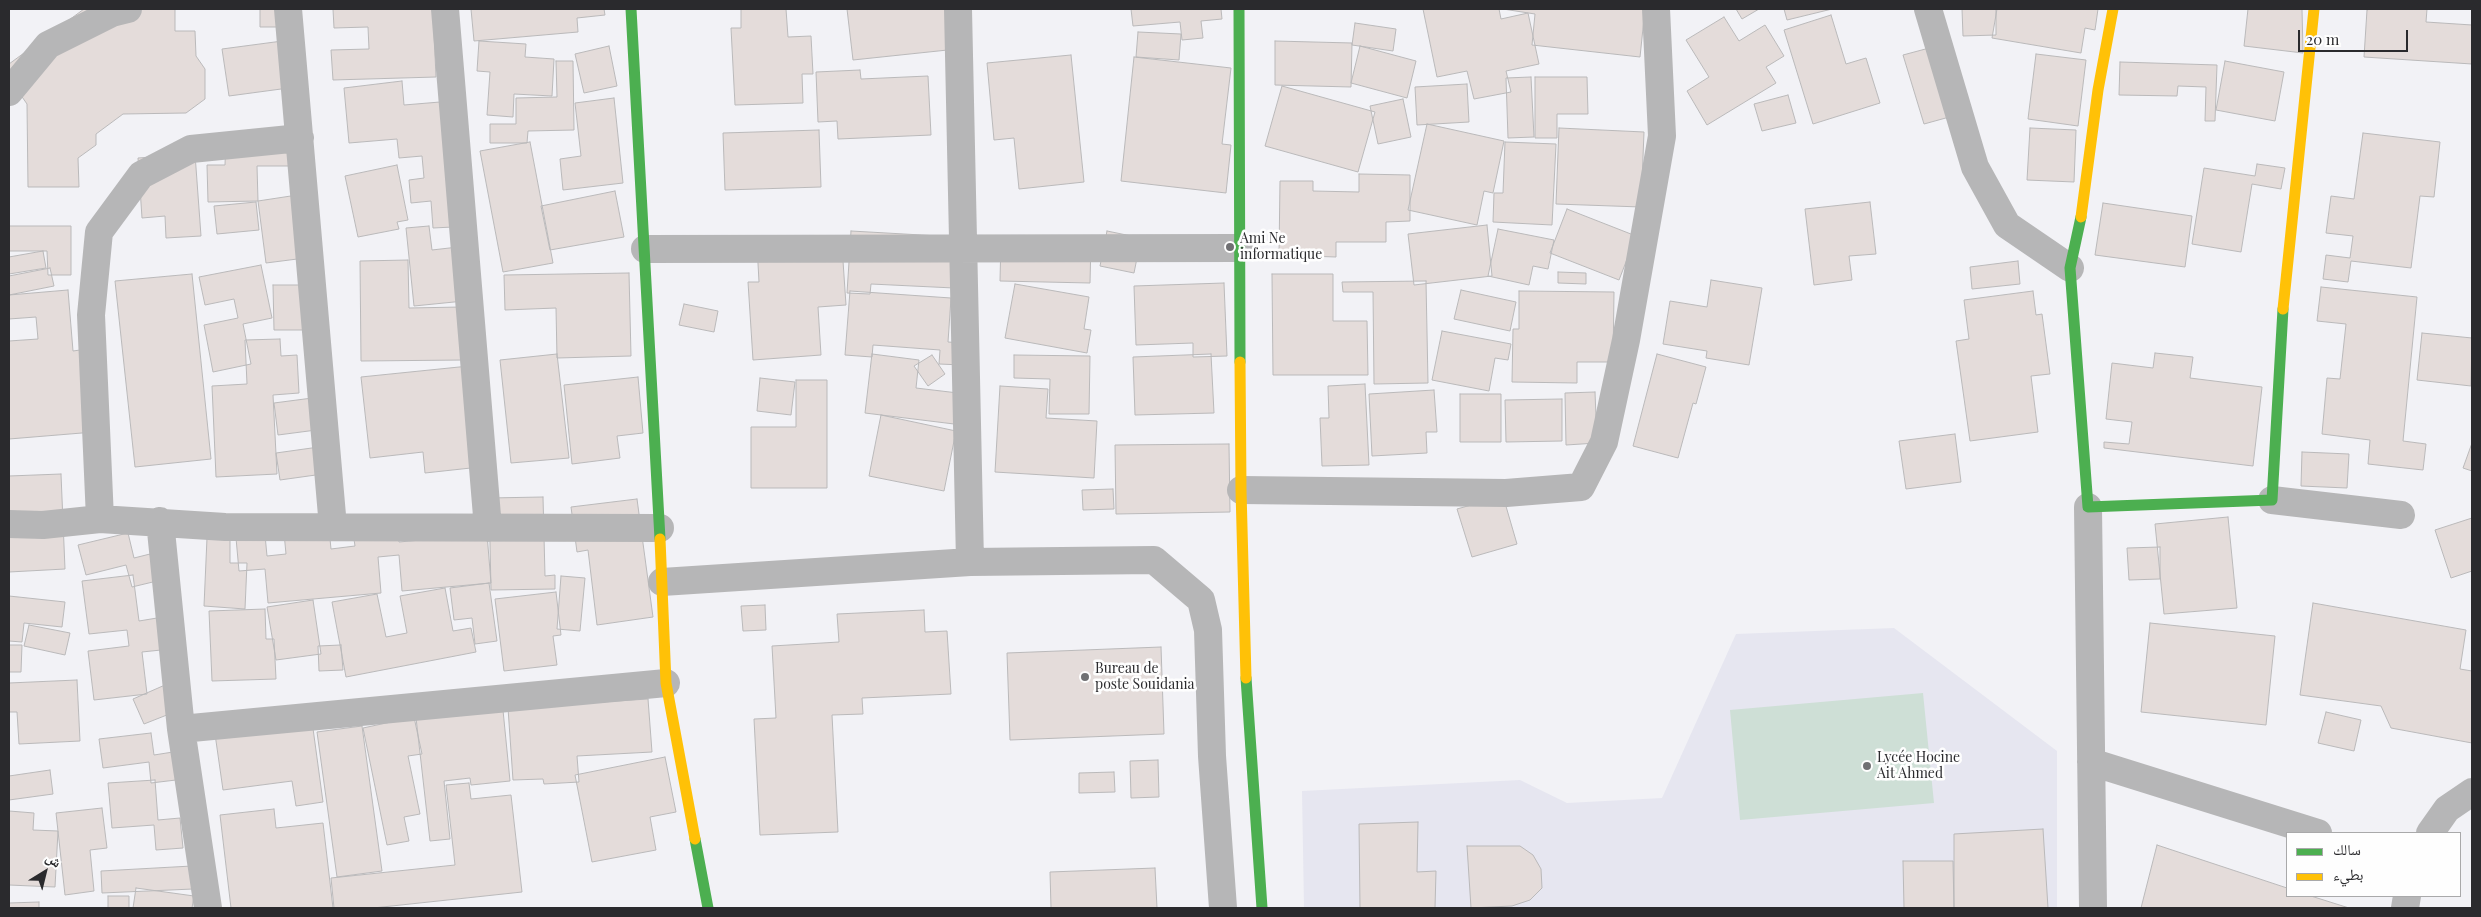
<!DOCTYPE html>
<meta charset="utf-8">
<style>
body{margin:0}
#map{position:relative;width:2481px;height:917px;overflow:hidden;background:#f2f2f6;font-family:"Playfair Display","Noto Naskh Arabic",serif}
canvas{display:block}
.frame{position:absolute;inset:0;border:10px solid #2a2a2d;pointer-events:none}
.legend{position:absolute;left:2286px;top:832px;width:175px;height:65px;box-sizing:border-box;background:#fefefe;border:1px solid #a9a9aa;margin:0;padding:6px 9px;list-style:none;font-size:15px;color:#2a2a2d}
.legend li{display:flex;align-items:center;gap:10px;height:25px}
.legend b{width:25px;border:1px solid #a9a9aa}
.north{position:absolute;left:20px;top:847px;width:50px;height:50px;-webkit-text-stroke:4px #fefefe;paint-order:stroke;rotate:36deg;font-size:14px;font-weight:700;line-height:20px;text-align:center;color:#2a2a2d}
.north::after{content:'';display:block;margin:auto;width:18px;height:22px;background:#2a2a2d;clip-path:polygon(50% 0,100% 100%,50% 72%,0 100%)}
.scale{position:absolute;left:2298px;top:30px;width:110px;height:22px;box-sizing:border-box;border:2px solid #2a2a2d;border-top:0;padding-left:6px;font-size:15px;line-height:18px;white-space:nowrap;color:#2a2a2d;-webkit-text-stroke:4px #fefefe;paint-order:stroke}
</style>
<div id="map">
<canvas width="2481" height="917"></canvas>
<div class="frame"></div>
<ul class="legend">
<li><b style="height:6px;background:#4caf50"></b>سالك</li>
<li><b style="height:6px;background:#ffc107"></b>بطيء</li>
</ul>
<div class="north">ش</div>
<div class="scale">20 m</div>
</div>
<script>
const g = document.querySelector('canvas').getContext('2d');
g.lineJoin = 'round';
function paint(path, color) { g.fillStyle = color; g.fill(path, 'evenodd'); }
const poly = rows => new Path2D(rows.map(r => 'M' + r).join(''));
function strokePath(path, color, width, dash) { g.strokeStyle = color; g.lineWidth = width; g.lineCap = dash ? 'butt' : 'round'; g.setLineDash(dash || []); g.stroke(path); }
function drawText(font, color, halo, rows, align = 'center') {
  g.font = font + ' "Playfair Display",serif'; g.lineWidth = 5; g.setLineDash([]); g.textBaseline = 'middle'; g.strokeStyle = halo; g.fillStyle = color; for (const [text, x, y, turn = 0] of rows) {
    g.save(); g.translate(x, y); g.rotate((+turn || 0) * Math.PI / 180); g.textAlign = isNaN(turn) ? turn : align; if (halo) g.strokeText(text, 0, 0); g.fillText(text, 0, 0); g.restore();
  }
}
const built = poly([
 [1894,628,2057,751,2057,908,1304,908,1302,791,1520,780,1567,803,1662,798,1736,634]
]);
const green = poly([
 [1923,693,1934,803,1740,820,1730,710]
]);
const building = poly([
 [84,9,175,9,175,31,195,31,196,56,205,69,205,99,186,113,123,114,96,134,96,145,78,158,79,187,28,187,27,104,9,78,9,64,84,9],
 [260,9,287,9,287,27,260,27,260,9],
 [333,9,433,9,436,77,333,80,331,50,369,49,368,27,334,28,333,9],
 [471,9,604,9,605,15,577,18,578,32,474,41,471,9],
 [741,9,786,9,788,37,811,36,813,74,802,74,803,103,735,105,731,28,741,28,741,9],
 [847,9,952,9,957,49,853,60,847,9],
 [1131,9,1221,9,1222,19,1201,21,1203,38,1182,40,1180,22,1133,26,1131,9],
 [1423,9,1499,9,1501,19,1528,13,1539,64,1506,71,1511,92,1474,99,1467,71,1437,77,1423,9],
 [1503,9,1645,9,1640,57,1532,45,1535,14,1503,9],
 [1736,9,1759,9,1742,19,1736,9],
 [1784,9,1832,9,1787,20,1784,9],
 [1962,9,1996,9,1996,35,1963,36,1962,9],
 [1997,9,2098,9,2095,30,2085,28,2081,53,1992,38,1997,9],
 [2248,9,2302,9,2303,53,2244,46,2248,9],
 [2370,9,2427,9,2426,22,2472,25,2472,64,2364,57,2367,10,2370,9],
 [1831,15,1846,64,1866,58,1880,103,1813,124,1784,30,1831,15],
 [1724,17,1739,41,1765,25,1784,56,1766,67,1776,83,1707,125,1687,91,1709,77,1686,40,1724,17],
 [1355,23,1396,29,1393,51,1352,45,1355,23],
 [1138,32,1181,34,1179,60,1136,57,1138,32],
 [290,40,296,87,229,96,222,49,290,40],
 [479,41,526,44,525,57,554,59,552,96,514,94,513,117,487,115,490,72,477,71,479,41],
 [1275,41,1352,43,1351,87,1275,85,1275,41],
 [609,46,617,86,584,93,575,54,609,46],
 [1360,46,1416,61,1407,98,1351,83,1360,46],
 [1933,47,1953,116,1924,124,1903,55,1933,47],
 [2036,54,2086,60,2078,126,2028,119,2036,54],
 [1071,55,1084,182,1019,189,1014,138,994,140,987,63,1071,55],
 [1134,57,1231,68,1222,144,1231,145,1226,193,1121,181,1134,57],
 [556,61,573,61,574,130,528,131,527,143,490,143,490,124,516,124,516,98,557,97,556,61],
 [2225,61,2284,72,2275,121,2216,110,2225,61],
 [2120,62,2217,65,2215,121,2205,121,2206,87,2178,86,2177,96,2119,95,2120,62],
 [860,70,861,79,928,76,931,135,838,139,837,121,818,122,816,72,860,70],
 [1531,77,1534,137,1508,138,1506,78,1531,77],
 [1535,77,1587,77,1588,114,1557,114,1557,138,1535,138,1535,77],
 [402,81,404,105,440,102,453,227,433,228,431,201,411,203,409,180,424,178,422,156,399,158,397,139,349,143,344,88,402,81],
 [1467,84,1469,122,1417,125,1415,87,1467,84],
 [1282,86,1375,112,1358,172,1265,146,1282,86],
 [1788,95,1796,123,1762,131,1754,104,1788,95],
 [614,98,623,183,563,190,560,159,581,156,575,103,614,98],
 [1403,99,1411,137,1378,144,1370,106,1403,99],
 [1427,124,1504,141,1493,193,1484,191,1477,225,1408,210,1427,124],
 [1559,128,1644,132,1641,207,1556,204,1559,128],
 [2030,128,2076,130,2074,182,2027,180,2030,128],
 [819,130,821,187,725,190,723,133,819,130],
 [2363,133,2440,142,2434,197,2420,196,2411,268,2351,261,2348,282,2323,279,2326,255,2350,258,2353,236,2326,233,2331,196,2354,199,2363,133],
 [226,135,298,135,298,166,257,166,258,201,208,202,207,165,225,165,226,135],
 [530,142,553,263,503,272,480,151,530,142],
 [1505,142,1556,144,1552,225,1493,222,1494,193,1503,193,1505,142],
 [195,154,201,236,166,238,165,216,142,218,138,158,195,154],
 [2257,164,2285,168,2281,189,2252,184,2241,252,2192,244,2204,168,2255,176,2257,164],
 [397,165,408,220,397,222,399,229,358,237,345,176,397,165],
 [1359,174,1410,175,1410,221,1386,222,1386,242,1336,242,1336,257,1279,255,1280,181,1313,181,1313,191,1359,192,1359,174],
 [615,191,624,237,550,250,541,206,615,191],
 [304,194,313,257,266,263,258,201,304,194],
 [256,202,259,230,217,234,214,206,256,202],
 [1870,202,1876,254,1849,256,1852,280,1814,285,1805,209,1870,202],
 [2103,203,2192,216,2185,267,2095,255,2103,203],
 [1567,209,1636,236,1619,280,1550,253,1567,209],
 [1487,225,1492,276,1414,285,1408,234,1487,225],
 [9,226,71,226,71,275,48,275,47,251,9,251,9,226],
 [429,226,432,250,458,247,464,301,414,306,406,228,429,226],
 [1498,229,1554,240,1548,269,1533,266,1529,285,1488,276,1498,229],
 [851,231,957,237,954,288,871,284,870,294,847,293,851,231],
 [1107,231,1141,238,1134,273,1100,266,1107,231],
 [1001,239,1091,241,1090,283,1000,281,1001,239],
 [757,245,843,261,846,305,818,307,821,355,753,360,748,282,759,282,757,245],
 [43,251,46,268,9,274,9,257,43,251],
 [408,260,409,308,461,307,464,360,361,361,360,261,408,260],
 [2018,261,2020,284,1972,289,1970,267,2018,261],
 [261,265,272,318,243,324,251,364,213,372,204,325,238,318,234,299,205,305,199,277,261,265],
 [50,268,54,286,9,295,9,276,50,268],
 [1558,272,1586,273,1586,284,1558,283,1558,272],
 [629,273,631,356,557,358,556,308,505,310,504,275,629,273],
 [192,274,211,459,135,467,115,281,192,274],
 [1272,274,1333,274,1333,321,1367,321,1368,375,1273,375,1272,274],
 [1711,280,1762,288,1749,365,1706,358,1707,351,1663,344,1670,301,1707,307,1711,280],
 [1426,281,1428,383,1374,384,1373,292,1343,292,1342,282,1426,281],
 [1224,283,1227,356,1193,357,1193,343,1136,345,1134,286,1224,283],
 [1015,284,1089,297,1084,329,1091,330,1087,353,1005,338,1015,284],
 [273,285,315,285,316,330,274,330,273,285],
 [2321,287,2417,297,2403,441,2426,444,2423,470,2368,464,2370,440,2322,434,2327,378,2340,379,2346,324,2317,321,2321,287],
 [68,290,73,351,87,349,94,432,9,439,9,341,38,339,36,317,9,319,9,295,68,290],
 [1461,290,1516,302,1510,331,1454,319,1461,290],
 [850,291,951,298,948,342,963,343,962,365,939,364,940,350,873,345,872,357,845,355,850,291],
 [1519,291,1614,292,1613,362,1577,362,1577,383,1512,382,1513,329,1519,329,1519,291],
 [2033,291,2036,315,2042,314,2050,374,2031,376,2038,432,1970,441,1956,341,1969,339,1964,300,2033,291],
 [684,304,718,311,714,332,679,325,684,304],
 [1442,331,1511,344,1508,360,1495,358,1489,391,1432,380,1442,331],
 [2422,333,2472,338,2471,386,2417,380,2422,333],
 [280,339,281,356,297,355,299,393,273,395,277,474,216,477,212,386,247,384,245,340,280,339],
 [2155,353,2193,357,2190,378,2262,387,2253,466,2104,448,2104,442,2129,444,2132,422,2106,419,2112,363,2153,368,2155,353],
 [557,354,569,458,511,463,500,360,557,354],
 [872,354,919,360,916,388,958,393,954,424,865,413,872,354],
 [1211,354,1214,413,1135,415,1133,357,1211,354],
 [1657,354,1706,367,1696,404,1693,403,1678,458,1633,446,1657,354],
 [932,355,945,374,928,386,914,366,932,355],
 [1014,355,1090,356,1089,414,1049,414,1050,379,1014,378,1014,355],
 [469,366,480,467,425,473,423,452,370,458,361,377,469,366],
 [638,377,643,433,617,436,620,458,572,464,564,385,638,377],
 [760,378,795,382,791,415,757,411,760,378],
 [796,380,827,380,827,488,751,488,751,427,796,427,796,380],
 [1365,384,1369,465,1322,466,1320,418,1329,418,1328,386,1365,384],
 [1000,386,1048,389,1046,418,1097,421,1094,478,995,472,1000,386],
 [1434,390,1437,432,1426,432,1427,453,1372,456,1369,394,1434,390],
 [1595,392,1597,443,1566,445,1565,393,1595,392],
 [1460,394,1501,394,1501,442,1460,442,1460,394],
 [320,397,324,429,278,435,274,403,320,397],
 [1562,399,1562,441,1506,442,1505,400,1562,399],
 [881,415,956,431,944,491,869,476,881,415],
 [1955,434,1961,482,1906,489,1899,441,1955,434],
 [2472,443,2472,471,2463,468,2472,443],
 [1229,444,1230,512,1116,514,1115,445,1229,444],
 [326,446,330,473,280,480,276,453,326,446],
 [2302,452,2349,454,2347,488,2301,486,2302,452],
 [61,474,65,569,9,572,9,476,61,474],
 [1113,489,1114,509,1083,510,1082,490,1113,489],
 [1503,496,1517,544,1472,557,1457,509,1503,496],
 [543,497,545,576,555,575,555,589,491,590,489,498,543,497],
 [637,499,653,617,597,625,588,550,577,552,571,507,637,499],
 [2228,517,2237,608,2164,614,2155,524,2228,517],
 [2472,518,2472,571,2451,578,2435,530,2472,518],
 [397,522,399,542,487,534,491,583,402,591,399,555,378,557,381,593,268,603,265,569,239,571,236,538,265,535,267,556,286,554,284,533,329,529,331,549,355,546,352,526,397,522],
 [128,533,134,558,150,554,157,581,132,587,126,565,86,575,78,545,128,533],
 [207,538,230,540,230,563,247,563,245,609,204,606,207,538],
 [2160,547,2160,579,2129,580,2127,548,2160,547],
 [133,575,139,621,157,618,161,650,142,652,147,694,94,700,88,651,129,646,127,630,89,634,82,581,133,575],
 [561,576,585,578,580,631,557,629,561,576],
 [489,583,497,641,475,644,472,618,454,620,450,588,489,583],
 [445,588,453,631,471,628,476,652,346,677,332,602,377,594,386,637,407,633,400,596,445,588],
 [556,592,561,635,553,636,557,665,504,671,495,599,556,592],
 [9,596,65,602,62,627,24,623,22,642,9,641,9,596],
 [313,600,321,654,276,660,267,607,313,600],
 [2313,603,2466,630,2460,669,2472,671,2472,743,2391,728,2381,706,2300,695,2313,603],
 [765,605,766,630,743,631,741,606,765,605],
 [265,609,266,639,274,639,276,679,212,681,209,611,265,609],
 [924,610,925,632,947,631,951,694,862,698,863,714,832,715,838,832,760,835,754,719,776,718,772,646,839,642,837,614,924,610],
 [2150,623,2275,636,2266,725,2141,712,2150,623],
 [29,625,70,633,65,655,24,646,29,625],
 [9,645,22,645,21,672,9,672,9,645],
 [341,645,343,670,319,671,318,646,341,645],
 [1161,647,1164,734,1010,740,1007,653,1161,647],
 [77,680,80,741,19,744,17,712,9,712,9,683,77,680],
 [165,685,177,711,144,724,133,699,165,685],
 [648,699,652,752,577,756,579,782,544,784,543,779,513,780,508,708,648,699],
 [502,700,510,781,471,785,470,778,444,781,450,839,430,841,415,709,502,700],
 [2326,712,2361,720,2354,751,2318,743,2326,712],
 [414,717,422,754,408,756,420,814,404,817,409,841,387,845,363,728,414,717],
 [312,721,323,802,296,806,292,781,223,790,215,734,312,721],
 [362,726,382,871,337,877,317,732,362,726],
 [151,733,154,755,173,752,176,780,151,783,149,762,103,768,99,739,151,733],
 [665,757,676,812,650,817,656,850,592,862,575,775,665,757],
 [1158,760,1159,797,1131,798,1130,761,1158,760],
 [50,770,53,794,9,800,9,776,50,770],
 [1114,772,1115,792,1079,793,1079,773,1114,772],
 [155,780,158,820,180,818,183,848,156,850,154,825,112,828,108,783,155,780],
 [469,783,471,799,511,795,522,892,373,908,334,908,331,878,455,865,446,785,469,783],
 [102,808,107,848,90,850,94,891,65,895,56,813,102,808],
 [274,809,276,828,323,823,333,908,231,908,220,815,274,809],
 [9,811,34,813,33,830,58,831,55,887,9,885,9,811],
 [1418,822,1417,872,1436,871,1435,908,1360,908,1359,824,1418,822],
 [2043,829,2048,908,1954,908,1954,834,2043,829],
 [2157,845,2287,888,2287,896,2311,896,2349,908,2141,908,2157,845],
 [1467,846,1520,846,1533,855,1541,869,1542,888,1530,900,1512,906,1471,908,1467,846],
 [1903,861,1953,861,1954,908,1904,908,1903,861],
 [192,866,193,889,102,893,101,871,192,866],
 [1155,868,1157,908,1051,908,1050,872,1155,868],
 [136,888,194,896,192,908,133,908,136,888],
 [108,896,129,896,129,908,108,908,108,896],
 [39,902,39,908,9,908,9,903,39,902]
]);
const street = poly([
 [288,9,333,527],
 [445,9,488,528],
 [958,9,970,562],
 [1928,9,1975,167,2007,225,2070,268],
 [9,92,48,45,112,13,128,9],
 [645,249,1239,248],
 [1241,490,1506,493,1581,487,1604,442,1626,340,1662,136,1656,9],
 [2272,500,2401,515],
 [2088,507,2093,908],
 [100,519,91,315,99,232,141,175,191,149,300,138],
 [160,521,181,729,208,908],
 [9,524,43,525,100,519,225,527,660,528],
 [662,582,970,562,1154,560,1201,600,1208,630,1212,756,1223,908],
 [181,729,666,683],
 [2091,762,2318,833],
 [2430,833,2447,809,2472,792],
 [2405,908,2407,896]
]);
const fast = poly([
 [631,9,660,539],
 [1239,9,1240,362],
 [2081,217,2070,268,2088,507,2272,500,2283,309],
 [1246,678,1262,908],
 [695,839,708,908]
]);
const slow = poly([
 [2081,217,2098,90,2113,9],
 [2283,309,2314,9],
 [1240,362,1241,490,1246,678],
 [660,539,666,683,695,839]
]);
const markers = [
 [1230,247,5,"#707073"],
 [1085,677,5,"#707073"],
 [1867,766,5,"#707073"]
];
const poiNames = [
 ["Ami Ne",1240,239],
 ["informatique",1240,255],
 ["Bureau de",1095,669],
 ["poste Souidania",1095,685],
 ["Lycée Hocine",1877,758],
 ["Ait Ahmed",1877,774]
];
paint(built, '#e6e6f0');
paint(green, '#cedfd6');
paint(building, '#e4dcda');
strokePath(building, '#bab9ba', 1);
strokePath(street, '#b6b6b7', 28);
strokePath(fast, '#4caf50', 11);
strokePath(slow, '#ffc107', 11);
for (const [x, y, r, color] of markers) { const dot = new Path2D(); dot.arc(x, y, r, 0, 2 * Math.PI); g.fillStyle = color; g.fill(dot); strokePath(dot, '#fefefe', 2); }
drawText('14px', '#2a2a2d', '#fefefe', poiNames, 'left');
</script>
